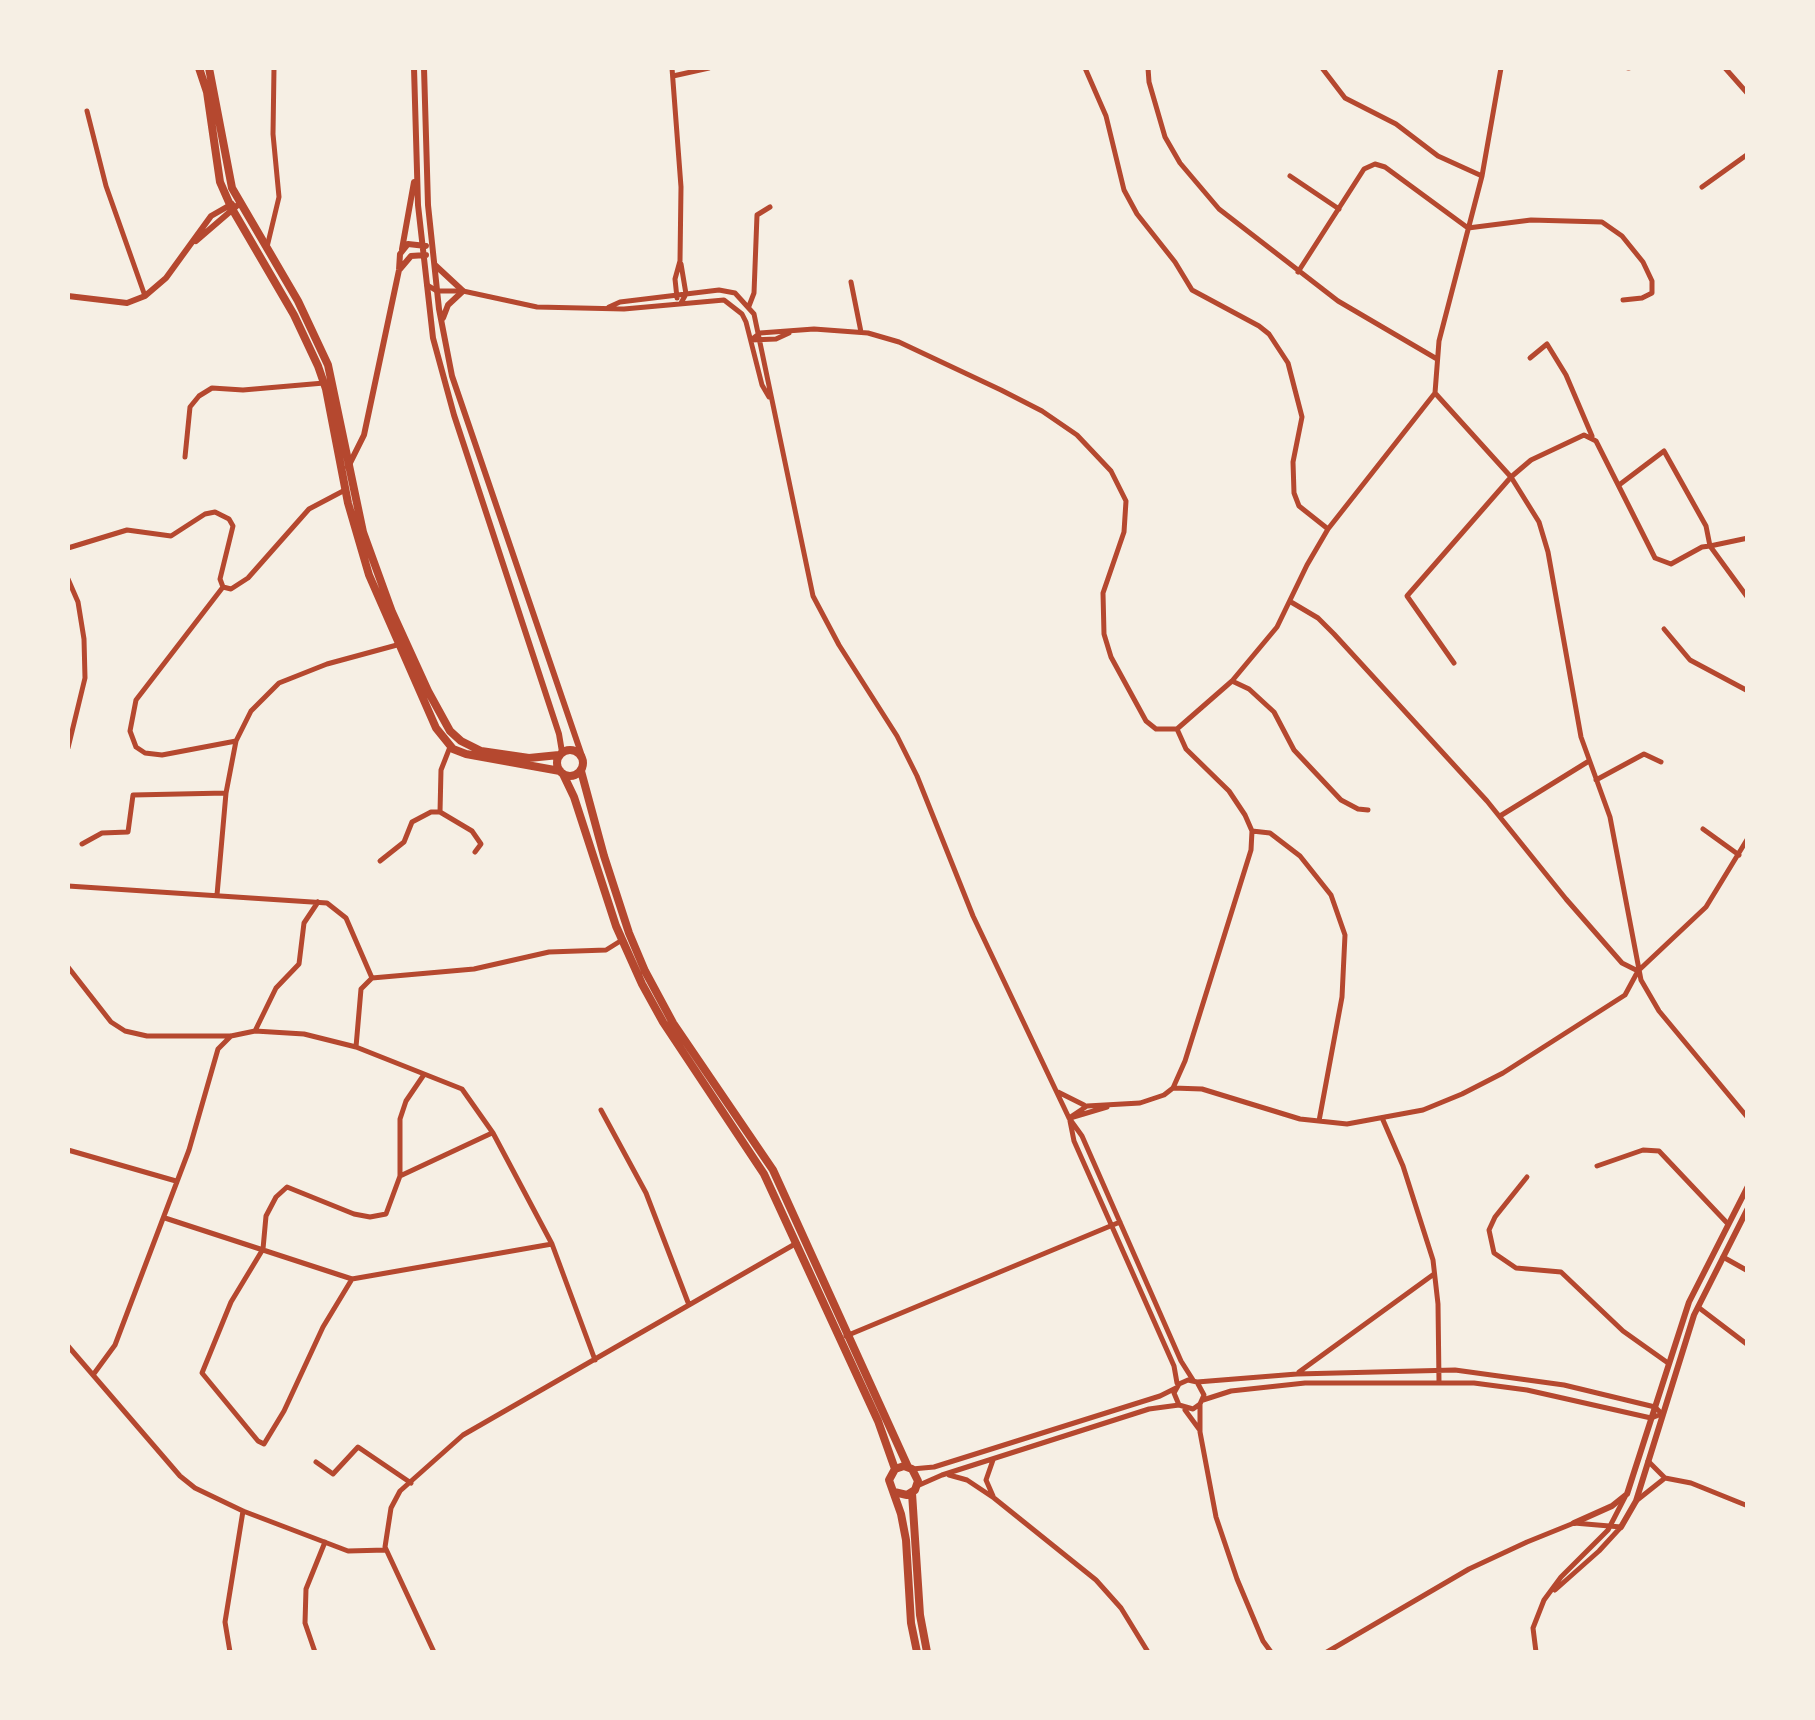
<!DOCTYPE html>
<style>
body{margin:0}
#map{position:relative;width:1815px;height:1720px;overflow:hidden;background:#f6efe4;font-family:"Public Sans",sans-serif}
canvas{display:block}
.frame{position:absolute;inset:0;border:70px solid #f6efe4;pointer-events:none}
</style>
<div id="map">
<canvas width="1815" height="1720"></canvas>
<div class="frame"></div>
</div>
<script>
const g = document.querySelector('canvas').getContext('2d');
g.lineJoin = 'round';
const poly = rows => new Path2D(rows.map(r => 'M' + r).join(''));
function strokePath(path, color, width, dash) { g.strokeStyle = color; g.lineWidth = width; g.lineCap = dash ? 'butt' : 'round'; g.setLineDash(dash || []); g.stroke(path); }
const minor = poly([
 [672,68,681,187,680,261,675,279,677,298],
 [1085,68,1106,116,1124,190,1137,214,1175,262,1192,290,1259,326,1269,334,1288,363,1302,417,1293,462,1294,493,1299,506,1328,529],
 [1148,68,1149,82,1165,137,1180,163,1219,209,1338,301,1437,359],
 [1322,68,1345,98,1396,124,1438,156,1482,176],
 [1628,68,1629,68],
 [1725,68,1748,94],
 [673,76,709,68],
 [87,111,106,186,145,296],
 [1290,176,1339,209],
 [1702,187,1748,154],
 [267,247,279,197,273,134,274,68],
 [681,264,686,294,681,303],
 [1298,272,1364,169,1375,164,1385,167,1468,228,1531,220,1602,222,1622,236,1643,262,1652,281,1652,293,1642,298,1623,300],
 [851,282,861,332],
 [427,285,437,291,463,291,537,307,624,309,724,300,742,314,746,322,762,385,769,397],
 [749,306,754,293,757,215,770,207],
 [609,307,620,302,719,290,735,293,754,314,813,596,839,645,897,736,917,776,973,916,1069,1118,1082,1136,1181,1361,1193,1380],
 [751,340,760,333,814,329,868,333,899,342,1001,390,1042,411,1077,435,1111,471,1126,501,1124,532,1103,593,1104,634,1111,657,1146,721,1156,729,1177,729],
 [751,340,776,339,789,333],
 [1530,358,1547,344,1566,375,1592,436],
 [1435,393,1511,477,1539,522,1548,552,1581,737,1610,817,1641,980,1659,1011,1748,1118],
 [185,457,190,407,199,396,212,388,243,390,324,383],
 [1619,485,1664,451,1706,526,1710,546,1748,538],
 [68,548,127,530,171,536,205,514,215,512,229,519,233,526,220,579,223,587,231,589,248,578,309,509,345,490],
 [68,579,78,602,84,639,85,678,68,748],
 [223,587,136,700,130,731,136,747,145,753,162,755,236,741,251,711,279,683,327,664,397,645],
 [1291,602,1318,618,1334,634,1487,801,1566,899,1622,963,1638,971],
 [1664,629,1690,660,1748,691],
 [1454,663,1407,596,1511,477,1531,460,1584,435,1596,441,1655,558,1671,564,1702,547,1710,546,1748,598],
 [1232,681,1249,689,1274,712,1294,750,1341,800,1358,809,1368,810],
 [1596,780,1644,754,1661,762],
 [440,812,441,770,450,747],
 [1500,816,1589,761],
 [1703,829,1739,855],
 [1252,831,1270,833,1300,856,1331,895,1345,935,1342,997,1319,1121],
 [82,844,102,833,128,832,133,795,226,793,236,741],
 [380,861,404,842,412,822,431,812,440,812,472,831,481,844,475,852],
 [68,886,327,903,346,918,372,978],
 [217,895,226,793],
 [68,967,111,1022,125,1031,147,1036,230,1036],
 [255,1031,276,988,299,964,304,923,318,902],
 [356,1047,361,989,372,978,474,969,549,952,606,950,622,940],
 [1173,1088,1202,1089,1300,1119,1347,1124,1423,1110,1462,1094,1503,1073,1625,995,1638,971,1706,907,1748,838],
 [1058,1092,1084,1105],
 [601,1110,646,1193,689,1305],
 [1069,1118,1087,1106,1140,1103,1164,1095,1173,1088,1185,1061,1251,850,1252,831,1245,815,1229,791,1186,749,1177,729,1232,681,1277,627,1307,565,1328,529,1435,393,1439,341,1482,176,1501,68],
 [1070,1118,1107,1107],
 [1383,1120,1403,1166,1433,1260,1438,1304,1439,1382],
 [1070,1121,1074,1141,1174,1366,1177,1383],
 [68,1150,176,1181],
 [1597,1166,1643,1150,1659,1151,1728,1224],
 [400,1176,492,1133],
 [1527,1177,1495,1217,1489,1230,1494,1253,1516,1268,1561,1272,1623,1331,1668,1363],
 [165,1218,352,1279,552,1244,595,1360],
 [1723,1257,1748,1271],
 [352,1279,323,1327,284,1411,264,1444,258,1441,202,1373,231,1302,263,1249,266,1216,276,1197,287,1187,354,1214,370,1217,386,1214,400,1176,400,1119,406,1101,423,1076],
 [1698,1307,1748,1345],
 [846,1336,1120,1222],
 [68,1346,180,1476,195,1488,243,1511,348,1551,386,1550],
 [1299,1372,1434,1274],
 [93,1375,115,1345,189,1150,218,1049,231,1036,255,1031,304,1034,356,1047,462,1089,493,1133,552,1244],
 [1197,1382,1297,1374,1455,1370,1564,1385,1655,1407,1662,1414],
 [1203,1400,1231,1391,1305,1383,1474,1383,1527,1390,1651,1418,1662,1414],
 [1200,1404,1200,1432,1216,1517,1237,1579,1263,1641,1271,1652],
 [1185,1410,1199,1429],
 [1648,1461,1665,1478],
 [316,1462,333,1474,358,1447,411,1483],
 [912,1469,934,1467,1160,1396,1176,1388],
 [949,1475,967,1480,994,1498,1096,1580,1121,1608,1148,1652],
 [1665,1478,1691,1483,1748,1506],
 [917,1486,942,1475,1149,1409,1179,1405,1193,1409,1200,1404,1204,1395,1197,1382,1188,1380,1179,1384,1174,1393,1179,1405],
 [993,1496,986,1480,993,1460],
 [1636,1501,1665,1478],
 [1555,1590,1599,1551,1621,1527],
 [230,1652,225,1622,243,1511],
 [315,1652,305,1623,306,1589,325,1542],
 [434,1652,385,1547,391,1508,400,1491,463,1435,795,1244],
 [1327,1652,1469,1569,1527,1542,1574,1523,1621,1527],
 [1536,1652,1533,1628,1544,1600,1561,1577,1608,1530,1625,1497]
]);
const tertiary = poly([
 [414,68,418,205,433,338,454,415,559,734,562,752],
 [424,68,428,205,439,309,452,376,582,756],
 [196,241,239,204],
 [402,249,414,182],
 [435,265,463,291,448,305,443,318],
 [400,269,411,256,426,255],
 [68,296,127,303,145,296,166,278,211,216,232,204],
 [348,467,364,435,399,270,400,254,408,244,426,246],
 [1574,1523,1612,1506,1627,1494,1689,1302,1748,1186],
 [1621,1527,1636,1501,1694,1315,1748,1208]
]);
const secondary = poly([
 [199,68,207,92,220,182,231,207,294,315,318,366,326,389,348,503,369,575,436,728,453,749,466,754,560,771],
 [209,68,232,188,298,301,328,365,363,532,392,612,428,691,450,731,461,741,481,751,529,758,559,755],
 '557 763a13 13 0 1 1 26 0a13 13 0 1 1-26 0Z',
 [581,771,604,856,629,933,645,971,673,1023,773,1170,908,1467],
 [563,774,574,797,616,926,642,984,663,1022,764,1174,878,1421,895,1469],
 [894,1492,907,1495,915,1490,918,1481,912,1469,904,1466,895,1469,889,1480,901,1514,906,1540,911,1623,917,1652],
 [912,1493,920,1615,927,1652]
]);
strokePath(minor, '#b5482f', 5);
strokePath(tertiary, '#b5482f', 6);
strokePath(secondary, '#b5482f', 8);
</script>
